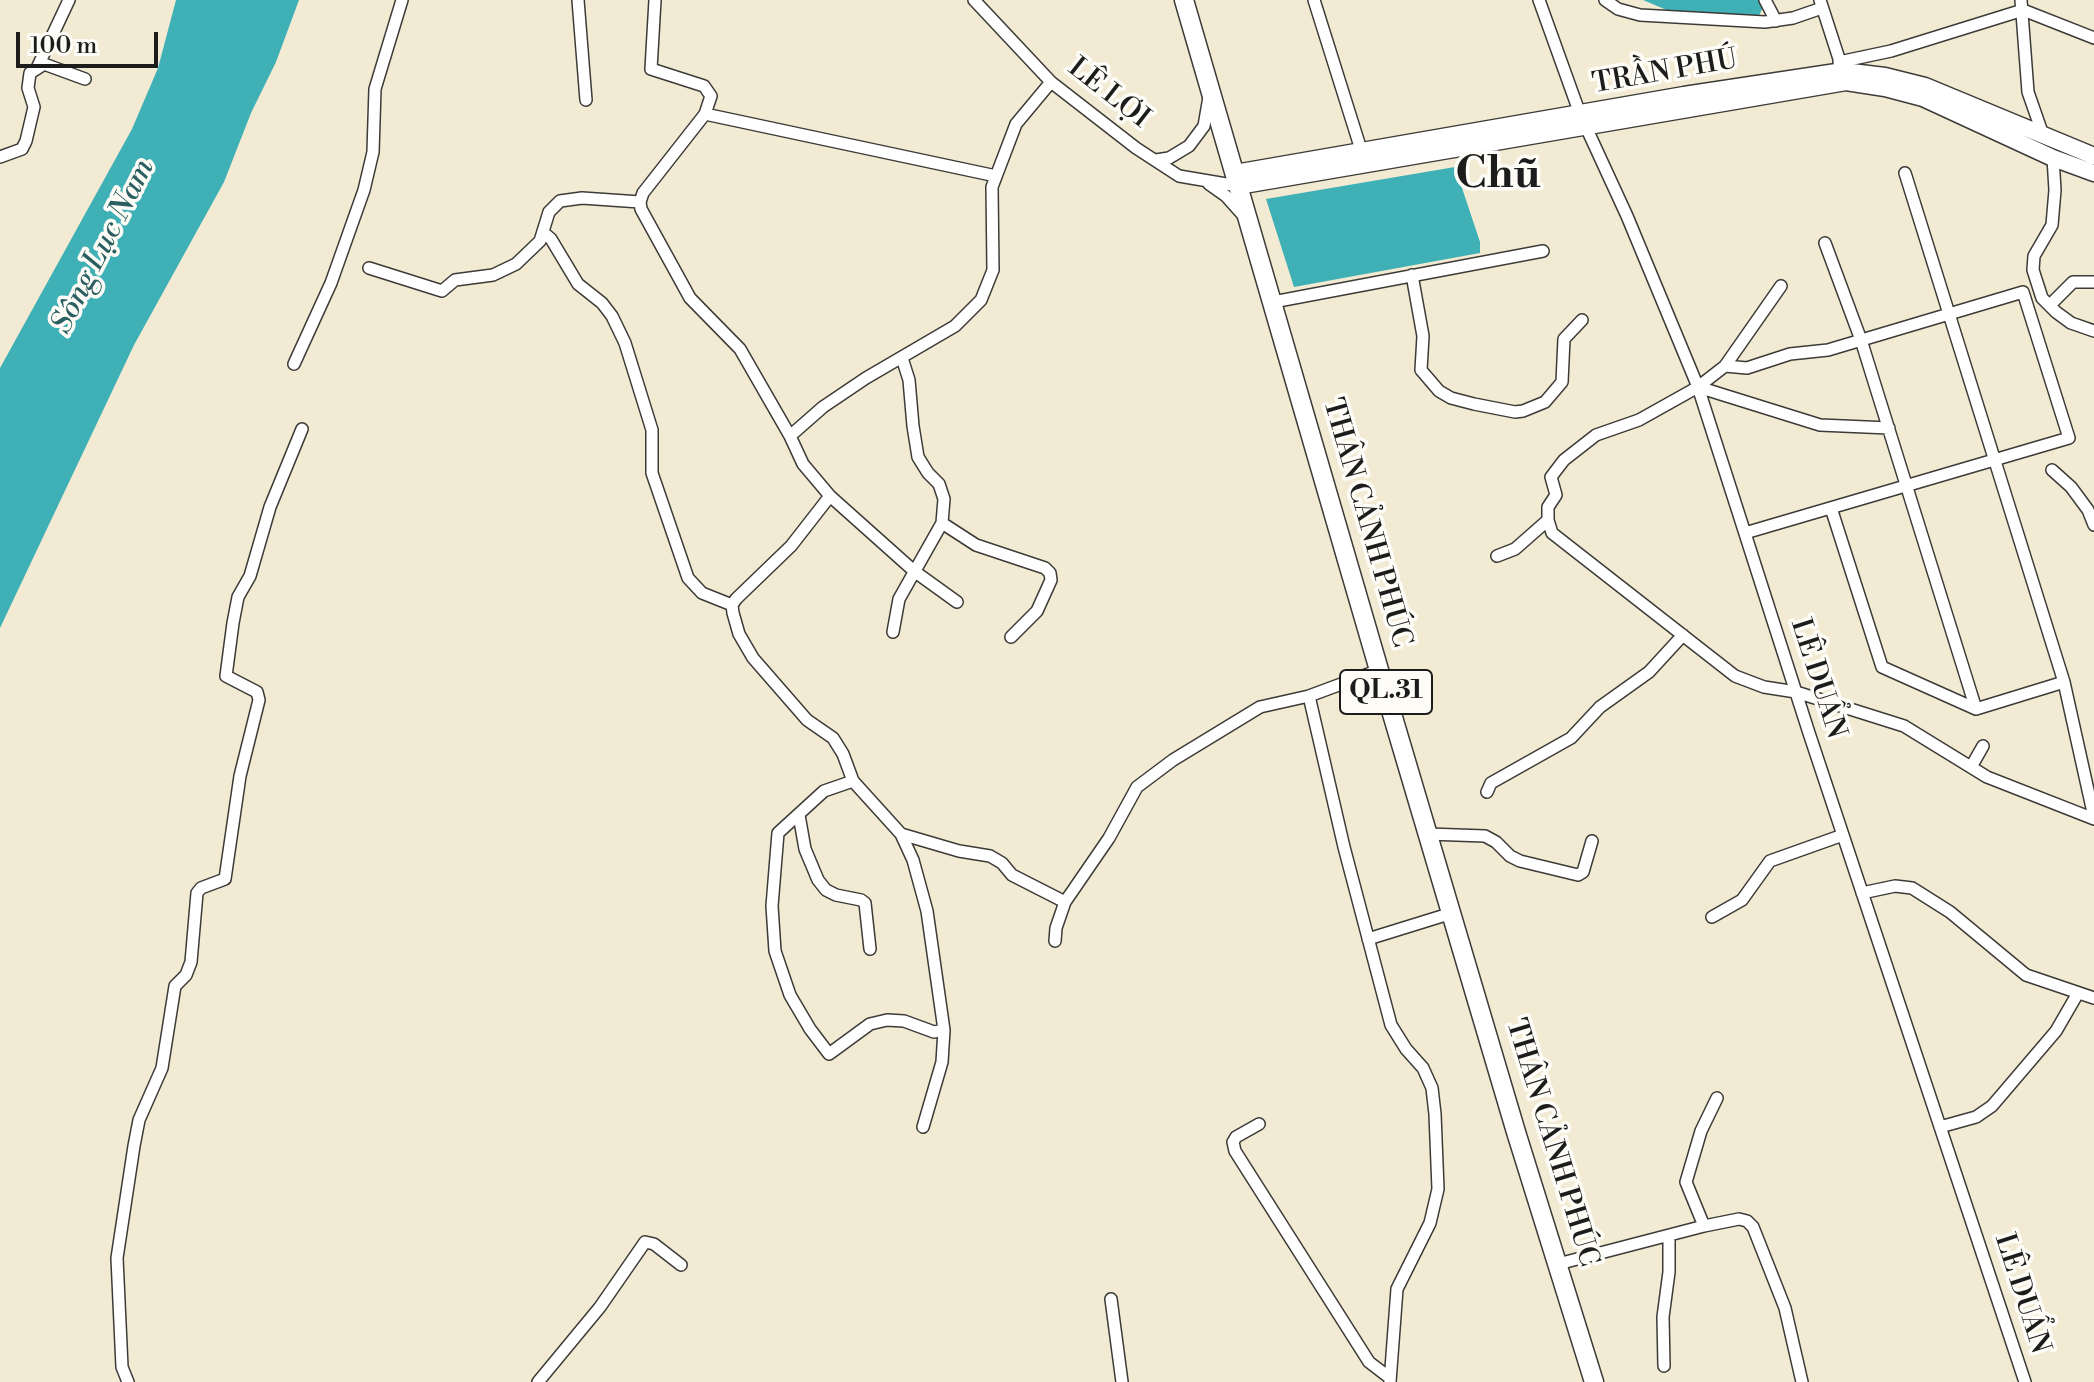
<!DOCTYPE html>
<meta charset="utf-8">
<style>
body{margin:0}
#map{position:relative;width:2094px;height:1382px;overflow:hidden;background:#f3ead3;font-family:"Libre Bodoni",serif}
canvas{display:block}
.scale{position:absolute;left:16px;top:32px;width:142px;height:36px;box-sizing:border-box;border:4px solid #1c1c1c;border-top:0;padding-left:10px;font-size:24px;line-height:28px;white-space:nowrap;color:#1c1c1c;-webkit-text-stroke:6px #fdfcf7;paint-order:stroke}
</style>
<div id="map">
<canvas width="2094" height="1382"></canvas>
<div class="scale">100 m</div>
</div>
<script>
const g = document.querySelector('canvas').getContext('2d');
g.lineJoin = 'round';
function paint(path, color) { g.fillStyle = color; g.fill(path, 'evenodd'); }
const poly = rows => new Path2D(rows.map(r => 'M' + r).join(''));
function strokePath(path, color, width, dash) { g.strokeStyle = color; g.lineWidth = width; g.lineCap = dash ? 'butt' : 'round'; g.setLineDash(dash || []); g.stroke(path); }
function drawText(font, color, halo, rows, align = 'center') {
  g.font = font + ' "Libre Bodoni",serif'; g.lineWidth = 7; g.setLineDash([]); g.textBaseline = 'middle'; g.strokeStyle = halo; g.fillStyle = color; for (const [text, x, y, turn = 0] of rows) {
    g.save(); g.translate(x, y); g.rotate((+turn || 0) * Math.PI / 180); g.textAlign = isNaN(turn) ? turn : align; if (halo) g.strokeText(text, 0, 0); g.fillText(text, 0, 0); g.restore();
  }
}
const water = poly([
 [176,0,299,0,276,62,251,113,224,182,134,345,0,628,0,368,132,129,158,68],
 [1643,0,1759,0,1763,7,1759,16,1669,11],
 [1455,167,1480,242,1480,253,1294,287,1266,199]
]);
const minor = poly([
 [578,0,586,100],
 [655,0,651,69,704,86,711,96,705,114,643,193,640,202,641,209,690,298,740,349,790,436,803,464,830,496,914,571,957,602],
 [974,0,1051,82,1136,148,1179,176,1238,186],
 [1314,0,1363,156],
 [1539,0,1580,114,1627,216,1698,387,1809,733,2025,1382],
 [1605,0,1618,9,1640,15,1765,22,1793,18,1822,8],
 [1765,0,1776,21],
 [1820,0,1842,68],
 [2021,0,2028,92,2043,135],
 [1839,62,1891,51,2023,10,2094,38],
 [38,66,69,0],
 [705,114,996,176],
 [0,157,22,149,26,141,34,107,28,88,30,73,44,64,85,79],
 [2053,158,2055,190,2052,225,2034,256,2033,270,2042,298,2056,312,2071,323,2094,331],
 [1156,160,1169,158,1189,146,1204,126,1209,97],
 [1905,173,2064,682,2094,817],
 [1209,184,1226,196,1243,215],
 [544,233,551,239,578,284,602,303,612,316,625,343,652,430,652,473,688,578,702,593,732,605],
 [1825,243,1861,340,1976,709],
 [369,268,442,291,455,280,493,275,516,264,540,241,549,212,560,201,582,198,640,202],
 [1412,275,1423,336,1421,370,1439,391,1451,398,1474,404,1515,412,1523,411,1545,402,1562,382,1564,339,1582,320],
 [1273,302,1543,251],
 [2050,305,2073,282,2094,282],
 [294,364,331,283,364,190,373,152,375,89,402,0],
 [1725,366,1747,368,1790,354,1828,350,2023,292,2069,438,1745,533],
 [1698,387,1725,366,1781,286],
 [1889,428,1820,425,1698,387,1639,420,1596,435,1564,460,1551,477,1556,495,1548,507,1548,520,1552,533,1735,676,1764,687,1796,692,1904,726,1987,777,2094,819],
 [790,436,823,407,866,378,955,326,981,300,993,270,992,187,1016,124,1051,82],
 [2052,470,2071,487,2088,510,2094,525],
 [830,496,791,546,736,599,732,605,733,613,739,634,753,658,807,720,833,738,843,754,853,781,901,834,913,860,927,911,944,1030,942,1062,923,1127],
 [1831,508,1882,667,1976,709,2064,682],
 [942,523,976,545,1045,568,1050,573,1051,580,1037,611,1011,637],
 [1497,556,1515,549,1548,520],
 [893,632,899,599,942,523,944,499,939,484,928,473,918,457,913,426,909,380,902,358],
 [1309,696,1344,847,1391,1025,1406,1049,1423,1068,1432,1088,1435,1114,1438,1189,1430,1223,1397,1289,1390,1382],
 [1971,767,1983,746],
 [853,781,824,791,778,833,772,906,775,951,790,995,810,1029,829,1054,870,1024,887,1020,904,1021,934,1032,944,1030],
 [1487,792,1491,783,1571,738,1600,707,1649,672,1683,635],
 [799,815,805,849,818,880,826,890,836,895,861,900,865,903,870,949],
 [901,834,959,851,990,856,1002,863,1012,875,1065,902],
 [1428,834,1485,836,1496,842,1510,856,1520,861,1578,875,1583,872,1592,841],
 [1862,893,1895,886,1912,888,1950,912,2026,975,2094,998],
 [1712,917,1742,900,1770,861,1843,835],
 [1368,939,1452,913],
 [1055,941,1056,928,1065,902,1109,838,1137,787,1173,760,1260,707,1309,696,1379,670],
 [1259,1124,1236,1137,1233,1142,1235,1151,1369,1362,1390,1378],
 [1940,1127,1976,1117,1992,1106,2056,1031,2078,993],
 [1704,1226,1686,1182,1701,1131,1717,1098],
 [1558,1264,1704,1226,1739,1219,1747,1221,1753,1227,1785,1308,1802,1382],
 [1111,1299,1122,1382],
 [1664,1366,1663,1317,1669,1272,1669,1235],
 [128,1382,122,1367,117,1258,134,1146,139,1120,162,1068,175,986,186,975,191,962,197,893,201,888,225,879,240,776,259,700,257,692,226,676,233,623,238,597,250,576,270,507,302,429],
 [538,1382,600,1307,645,1242,654,1244,681,1265]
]);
const secondary = poly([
 [1235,173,1684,95,1843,71,1885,76,1925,86,2094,156],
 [1238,186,1846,82,1885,88,1923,98,2053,158,2094,173]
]);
const trunk = poly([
 [1184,0,1379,670,1516,1132,1594,1382]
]);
const shields = [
 [1386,692,92]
];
const shieldNames = [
 ["QL.31",1386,692]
];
const streetNames = [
 ["TRẦN PHÚ",1665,73,-10],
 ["LÊ LỢI",1108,94,38],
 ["THÂN CẢNH PHÚC",1366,523,74],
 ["LÊ DUẨN",1817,679,72],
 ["THÂN CẢNH PHÚC",1551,1143,73],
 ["LÊ DUẨN",2021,1294,72]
];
const waterNames = [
 ["Sông Lục Nam",104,247,-63]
];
const townNames = [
 ["Chũ",1498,176]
];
paint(water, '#3fb0b6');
strokePath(minor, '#3c3b37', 14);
strokePath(secondary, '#3c3b37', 19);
strokePath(trunk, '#3c3b37', 21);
strokePath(minor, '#fff', 11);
strokePath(secondary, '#fff', 16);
strokePath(trunk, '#fff', 18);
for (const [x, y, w] of shields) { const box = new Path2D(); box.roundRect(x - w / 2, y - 22, w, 44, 6); g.fillStyle = '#fdfcf7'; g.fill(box); strokePath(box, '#1c1c1c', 2); }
drawText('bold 26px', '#1c1c1c', null, shieldNames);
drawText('28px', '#1c1c1c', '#fdfcf7', streetNames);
drawText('italic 30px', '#2c5f61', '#fdfcf7', waterNames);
drawText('bold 44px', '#1c1c1c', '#fdfcf7', townNames);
</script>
